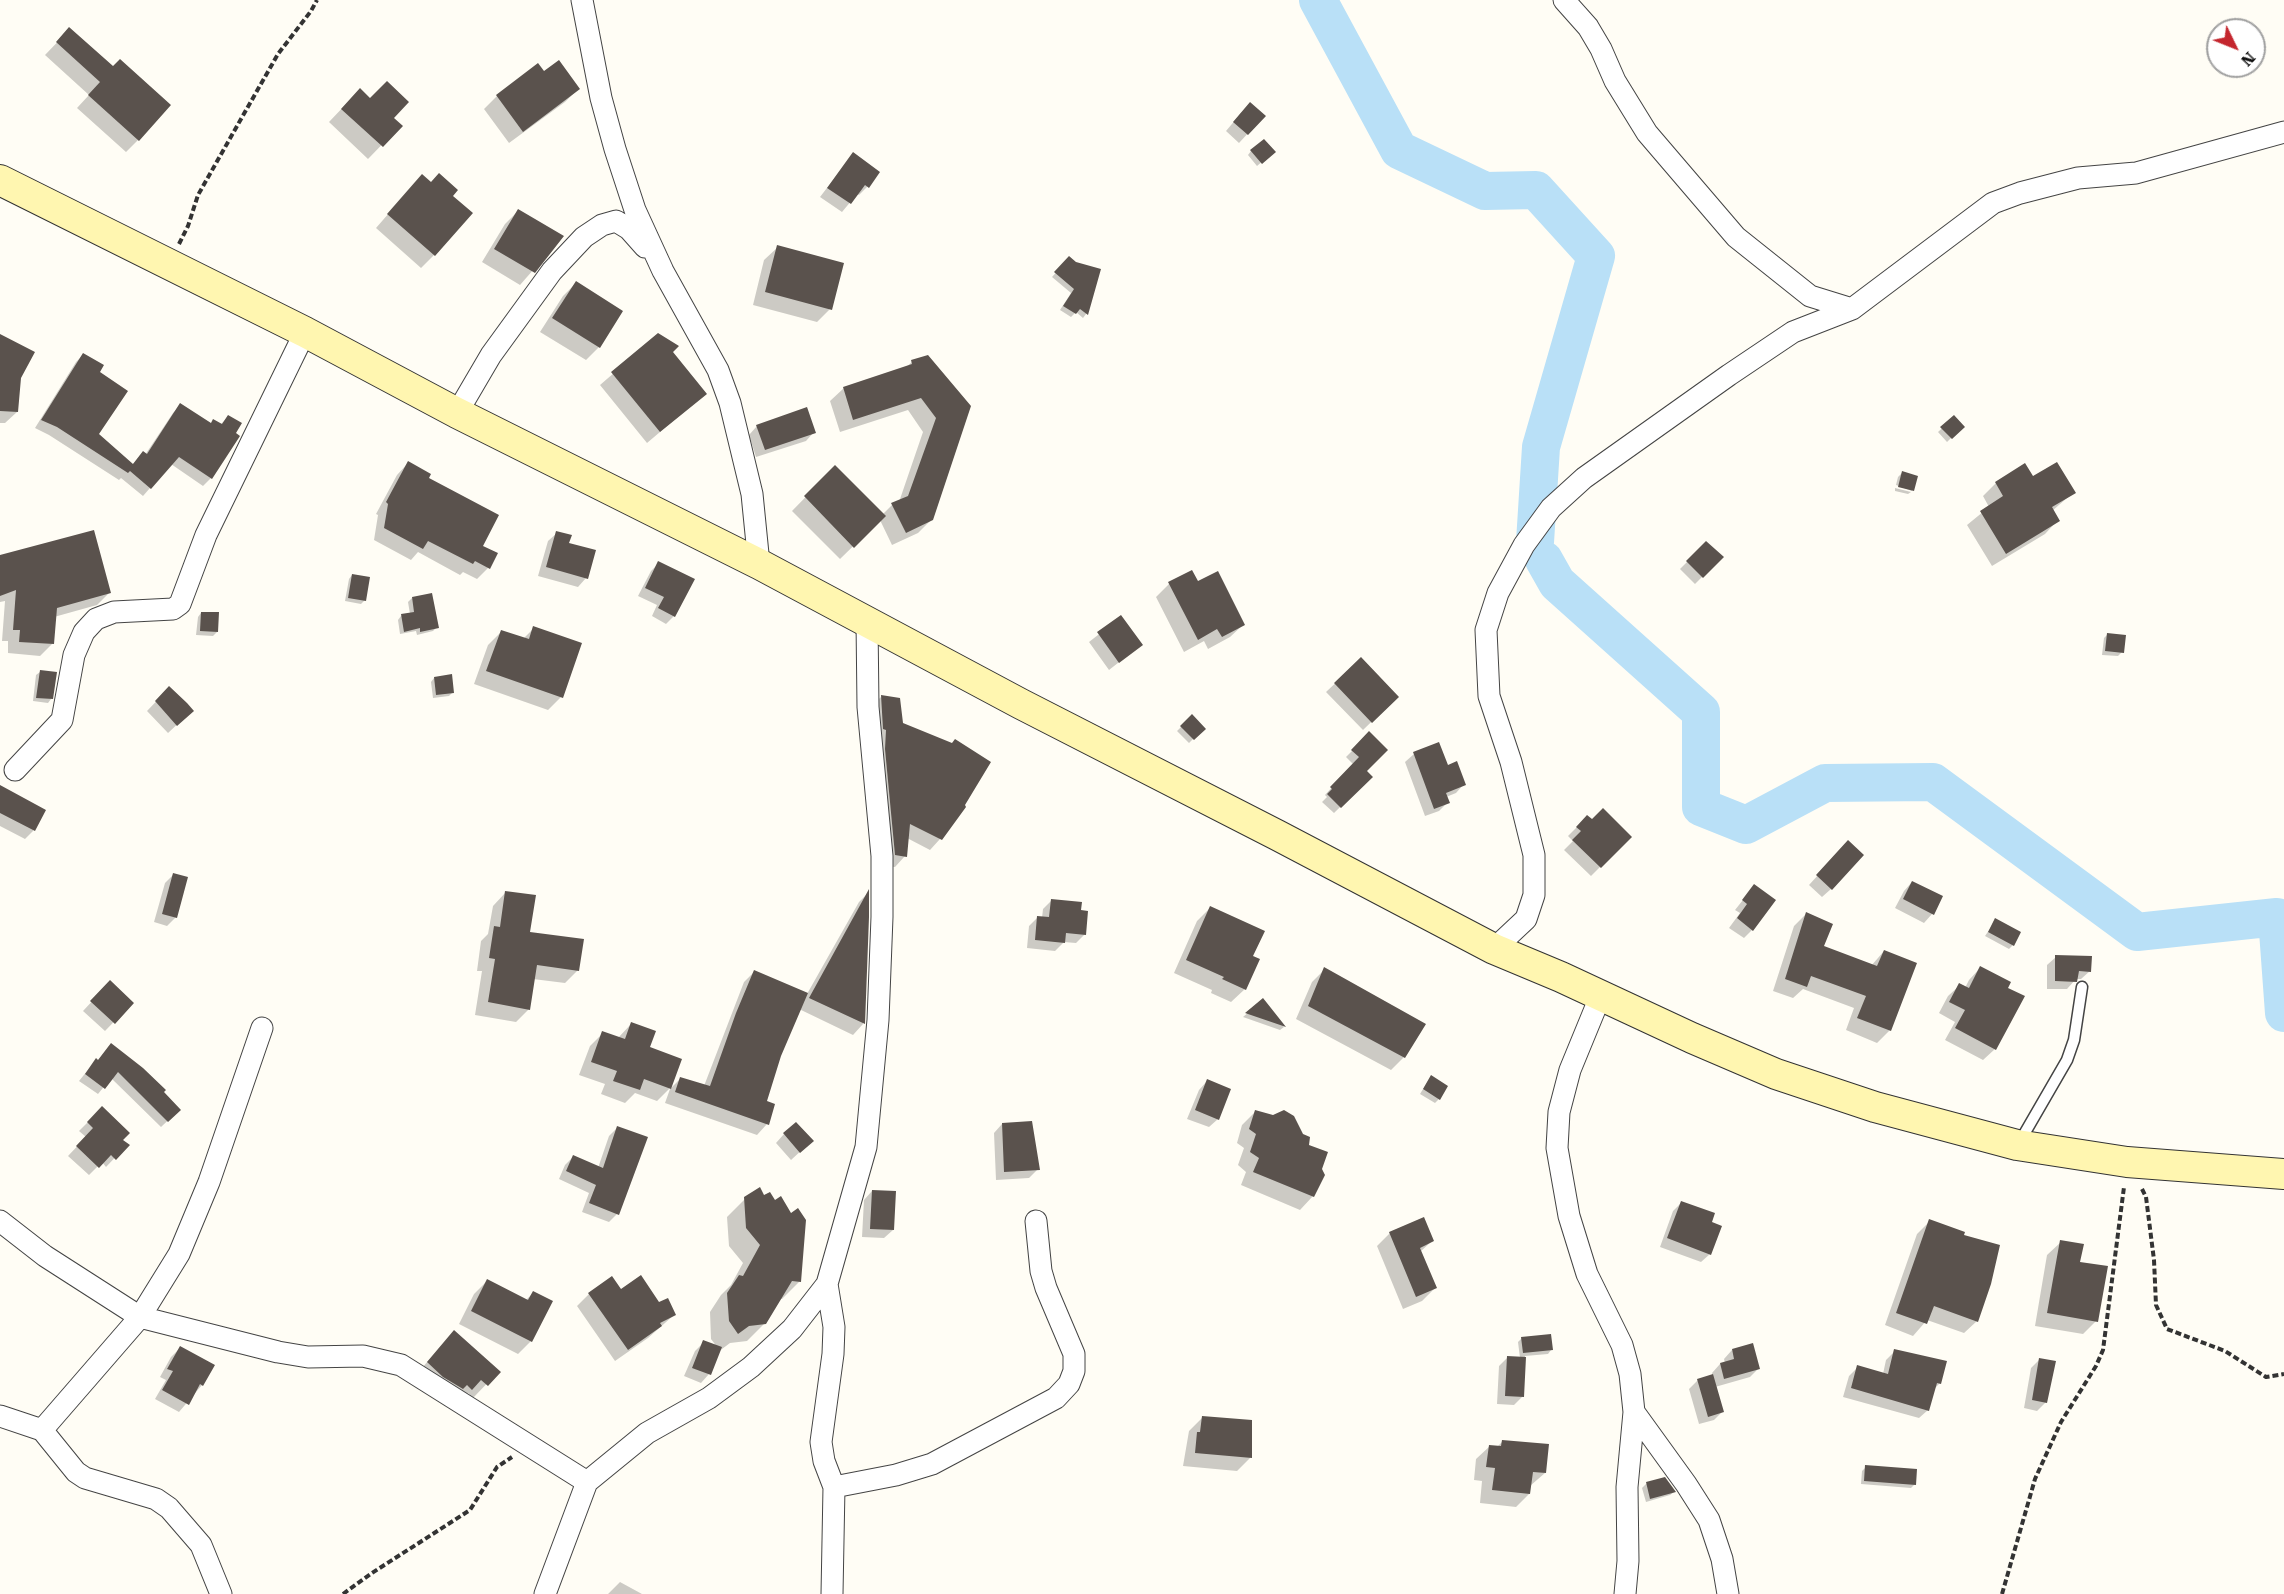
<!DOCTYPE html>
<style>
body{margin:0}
#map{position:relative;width:2284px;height:1594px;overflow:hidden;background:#fffdf5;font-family:"Roboto Serif",serif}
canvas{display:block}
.north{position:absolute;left:2206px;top:18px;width:60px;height:60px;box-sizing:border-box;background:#fff;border:2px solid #a0a0a0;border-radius:50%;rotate:133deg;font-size:16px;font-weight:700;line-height:24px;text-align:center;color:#111}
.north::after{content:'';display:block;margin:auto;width:21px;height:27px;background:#c4262e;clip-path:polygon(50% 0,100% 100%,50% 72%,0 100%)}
</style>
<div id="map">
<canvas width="2284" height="1594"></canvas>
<div class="north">N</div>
</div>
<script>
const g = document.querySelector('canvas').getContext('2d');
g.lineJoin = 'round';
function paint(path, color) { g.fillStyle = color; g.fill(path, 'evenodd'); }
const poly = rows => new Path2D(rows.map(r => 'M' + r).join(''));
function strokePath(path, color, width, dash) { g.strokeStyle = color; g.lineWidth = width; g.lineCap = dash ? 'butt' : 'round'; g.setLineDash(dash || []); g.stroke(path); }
const shadow = poly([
 [70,29,138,140,126,152,77,108,89,95,45,55],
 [538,65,544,73,578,89,565,102,509,143,484,109,497,96],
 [370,100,400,126,368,159,329,122,347,103],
 [1242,112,1264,116,1239,143,1226,131],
 [1251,151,1270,155,1257,166,1248,155],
 [853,154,878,172,867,187,859,195,857,194,842,212,820,197],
 [410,189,451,196,434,255,421,268,376,228],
 [518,211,562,237,520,285,482,262,505,224],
 [778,247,830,309,817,322,753,305,764,260],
 [1069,258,1076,263,1099,270,1086,314,1083,318,1076,312,1071,317,1060,310,1071,293,1052,277],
 [576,283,599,347,586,360,540,332,563,296],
 [0,335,19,377,17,412,5,423,0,423],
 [658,335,705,394,647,443,600,385],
 [84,354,98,372,97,434,132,465,143,453,145,455,173,413,181,405,210,424,220,425,228,417,211,478,203,486,171,464,143,496,121,478,119,480,49,435,35,428,76,362],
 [912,362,970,406,932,519,918,533,892,545,880,520,840,559,792,511,835,467,882,515,892,505,899,502,923,432,908,410,840,432,830,401,844,388,905,368],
 [1954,417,1962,427,1947,442,1938,432],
 [757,426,814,432,806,441,756,457,749,435],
 [408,463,427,479,481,546,488,568,477,579,463,572,460,575,418,552,411,560,374,540,378,515,376,514,397,475],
 [1902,473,1916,477,1912,491,1896,485,1898,477],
 [2032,478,2074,492,2052,511,2058,520,2045,534,1992,566,1967,525,1989,507,1983,496,1996,483],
 [1895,488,1911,492,1908,494,1895,491],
 [557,533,567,544,586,578,578,587,538,576,548,541],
 [1706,543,1722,557,1695,584,1680,569],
 [0,556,109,593,97,605,54,617,52,644,40,656,8,653,8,641,2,641,5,601,0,602],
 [659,563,674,616,666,624,652,616,657,605,638,596,651,571],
 [1191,572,1197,583,1244,624,1230,637,1208,649,1204,641,1184,652,1156,597,1169,584],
 [352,575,365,600,361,604,345,601,349,579],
 [412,598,437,627,433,631,417,635,416,631,400,634,398,620,401,616,410,614,408,602],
 [201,613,217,632,213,636,196,635,198,617],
 [1121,617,1141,645,1109,670,1089,642],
 [534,628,561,697,548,710,474,684,488,645,501,632,523,639],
 [2108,634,2122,652,2118,656,2102,655,2104,638],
 [1361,659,1397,697,1363,730,1326,692],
 [40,672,51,699,48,703,33,701,36,675],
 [434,678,453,692,449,696,433,698,431,682],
 [169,688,183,719,168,733,147,711],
 [881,697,901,724,940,839,930,850,907,838,905,856,895,867,884,866,870,707],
 [1192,716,1203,729,1189,743,1177,731],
 [1369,734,1365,771,1371,777,1334,813,1322,802,1327,797,1325,795,1353,764,1346,757],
 [1414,754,1447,767,1464,784,1456,793,1446,797,1448,802,1439,811,1425,816,1405,762],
 [0,787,44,810,33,831,25,839,0,826],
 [1587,817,1592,821,1630,837,1591,876,1564,850,1573,841,1568,836],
 [1840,851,1831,889,1822,897,1809,885],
 [173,875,176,917,167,926,154,922,165,883],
 [1912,882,1941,897,1932,914,1924,923,1895,908,1904,891],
 [1754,886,1752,930,1744,938,1729,928,1740,913,1735,910],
 [506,892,528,933,578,970,565,983,533,979,529,1009,516,1022,475,1015,482,971,477,971,481,941,488,934,493,906],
 [868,893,863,1024,853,1035,799,1009,780,1055,765,1102,767,1124,757,1135,665,1103,670,1089,681,1078,704,1086,744,982,754,972,807,994,859,902],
 [1051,901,1080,911,1085,934,1076,943,1064,942,1055,951,1027,948,1029,926,1038,917,1042,918,1043,909],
 [1210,908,1251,957,1245,989,1231,1002,1211,993,1212,990,1174,973,1197,921],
 [1806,914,1822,947,1871,966,1884,951,1890,1030,1877,1043,1846,1030,1854,1008,1803,989,1793,998,1773,991,1794,926],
 [1996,920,2013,945,2009,949,1985,936],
 [2056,957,2090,971,2081,979,2076,979,2067,989,2047,989,2047,965],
 [1980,968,1995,1049,1983,1060,1945,1040,1955,1022,1939,1013,1948,996,1960,985,1965,988,1969,980],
 [1325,969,1404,1057,1391,1070,1296,1019,1312,982],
 [110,982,132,1003,105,1031,83,1011],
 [1263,1000,1284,1027,1280,1030,1243,1017],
 [632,1023,670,1088,657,1101,635,1093,625,1103,601,1094,605,1084,579,1075,590,1046,603,1033,618,1038],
 [96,1060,162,1092,179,1110,161,1127,111,1078,98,1094,79,1081],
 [1207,1081,1218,1119,1209,1127,1187,1119,1199,1090],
 [1428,1081,1439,1099,1435,1103,1420,1094],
 [102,1108,121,1140,127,1145,106,1167,102,1162,89,1175,68,1156,86,1137,79,1131],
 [1255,1112,1308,1146,1313,1196,1300,1210,1241,1185,1246,1172,1238,1165,1244,1148,1237,1143,1242,1125],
 [1002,1124,1038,1169,1029,1178,996,1180,994,1133],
 [617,1128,617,1214,609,1222,582,1212,589,1193,559,1179,565,1165,573,1157,598,1168,609,1136],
 [784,1134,803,1149,791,1160,776,1143],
 [872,1191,893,1230,884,1238,862,1237,864,1200],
 [745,1199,800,1281,782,1299,780,1299,765,1323,747,1341,730,1343,718,1352,709,1374,701,1383,684,1376,695,1351,704,1342,717,1347,711,1339,710,1312,721,1295,731,1285,743,1263,729,1246,727,1217],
 [1682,1202,1710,1223,1710,1254,1701,1262,1660,1247,1673,1211],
 [1930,1221,1977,1321,1964,1333,1927,1320,1913,1336,1885,1325,1917,1234],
 [1390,1233,1432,1241,1420,1252,1436,1287,1422,1301,1403,1309,1377,1246],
 [2061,1242,2079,1263,2096,1321,2083,1334,2035,1326,2047,1255],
 [487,1281,526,1300,533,1293,531,1341,518,1354,459,1324,474,1294],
 [621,1291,659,1304,674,1315,648,1338,615,1361,577,1306,589,1294],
 [1522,1338,1551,1350,1548,1354,1525,1356,1522,1397,1514,1405,1497,1404,1499,1366,1508,1357,1520,1358,1518,1342],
 [441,1346,498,1372,473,1398,468,1393,458,1402,415,1376],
 [180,1348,202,1385,179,1412,155,1399,166,1380,160,1377,171,1357],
 [1732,1350,1758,1369,1750,1377,1715,1387,1722,1412,1714,1420,1699,1424,1689,1389,1698,1380,1713,1376,1712,1373,1720,1364,1725,1363,1724,1359],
 [1895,1351,1940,1383,1933,1390,1928,1410,1919,1418,1843,1397,1849,1376,1858,1367,1883,1374,1886,1360],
 [2040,1359,2046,1402,2037,1411,2024,1408,2031,1368],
 [1202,1418,1251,1421,1250,1458,1237,1471,1183,1466,1189,1431],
 [1503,1441,1545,1473,1530,1486,1529,1494,1516,1507,1480,1503,1482,1481,1474,1480,1476,1459,1490,1446,1497,1447],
 [1866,1467,1915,1484,1911,1488,1861,1484,1862,1471],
 [1665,1479,1674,1492,1670,1495,1646,1502,1642,1488,1646,1484],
 [620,1582,642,1594,608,1594]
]);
const river = poly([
 [1318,0,1399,150,1485,191,1536,190,1596,256,1541,447,1535,542],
 [1544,560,1557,583,1701,712,1701,807,1746,825,1825,783,1933,782,2137,932,2277,917,2284,1013]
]);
const building = poly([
 [69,27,113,66,120,59,171,105,139,141,88,95,100,82,56,42],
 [559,60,580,89,523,132,496,95,538,63,544,71],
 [387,81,409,102,394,118,403,126,383,147,341,109,360,88,370,98],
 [1250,102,1266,116,1248,135,1233,122],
 [1264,139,1276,152,1262,164,1250,150],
 [853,152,880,172,869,188,865,185,851,204,827,188],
 [439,173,458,190,453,196,473,213,435,256,387,214,422,174,431,182],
 [518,209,564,236,535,273,494,249],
 [777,245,844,263,832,310,765,292],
 [1069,256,1076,262,1101,269,1088,315,1080,309,1076,314,1063,306,1074,289,1054,272],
 [576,281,623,311,600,348,552,318],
 [658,333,679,346,673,352,707,394,660,432,611,372],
 [0,334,35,352,21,378,18,412,0,411],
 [83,353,104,365,100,372,128,391,99,434,133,464,143,451,147,454,180,403,211,423,213,419,222,424,228,415,242,423,236,433,240,436,212,479,179,457,151,489,130,471,128,473,57,427,41,420],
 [928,355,971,406,933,520,906,533,891,503,908,496,936,418,921,398,853,420,843,387,912,364,911,360],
 [807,407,816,433,765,450,756,425],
 [1954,415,1965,427,1952,439,1940,427],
 [408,461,431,474,429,478,499,515,483,546,498,553,490,569,475,561,473,564,428,541,423,549,384,528,388,504,386,502],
 [2057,462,2076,493,2052,507,2060,521,2006,554,1980,511,2003,496,1995,482,2025,463,2033,476],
 [835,465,886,516,854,548,804,496],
 [1902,471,1918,476,1914,491,1898,487],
 [94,530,111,593,57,608,54,644,19,642,20,630,13,630,16,590,0,596,0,555],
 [556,531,572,535,569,543,596,550,588,579,546,567],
 [1706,541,1724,557,1703,578,1686,561],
 [658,561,695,579,675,617,658,608,664,597,645,588],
 [1192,570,1198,581,1218,571,1245,625,1222,637,1217,629,1198,640,1168,582],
 [352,574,370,577,366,601,348,598],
 [432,593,439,628,420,632,420,628,404,632,401,614,414,612,412,597],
 [201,612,219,612,218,632,200,631],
 [1121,615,1143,645,1119,663,1097,632],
 [533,626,582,643,563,698,486,671,501,630,529,639],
 [2107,633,2126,635,2124,653,2105,651],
 [1361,657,1399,697,1372,723,1334,683],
 [40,670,57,672,53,699,36,698],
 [452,674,454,693,436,695,434,677],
 [169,686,187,703,194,711,177,726,155,701],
 [881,695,900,698,903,723,952,743,955,739,991,762,965,805,966,807,942,840,910,824,907,857,895,855,885,749,886,730,883,729],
 [1192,714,1206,729,1194,740,1180,726],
 [1369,731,1388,750,1367,771,1373,777,1341,808,1327,794,1332,789,1330,787,1359,757,1351,750],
 [1439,742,1448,765,1457,761,1466,785,1446,793,1450,803,1434,809,1413,752],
 [0,785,46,810,35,831,0,813],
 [1603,808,1632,837,1601,868,1572,840,1581,831,1576,827,1587,815,1592,819],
 [1848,840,1864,855,1832,890,1816,875],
 [173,873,188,877,177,918,162,914],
 [1912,881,1943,896,1934,915,1903,899],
 [1754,884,1776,900,1753,931,1737,918,1747,904,1742,900],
 [869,889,869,917,865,1024,809,998],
 [505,891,536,895,530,932,584,939,579,971,537,965,530,1010,488,1002,495,959,489,958,494,926,500,927],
 [1051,899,1082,902,1081,910,1088,911,1086,935,1066,933,1065,943,1035,940,1037,916,1049,917],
 [1210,906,1265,931,1253,956,1260,959,1246,990,1222,979,1224,977,1186,960],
 [1806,912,1833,924,1824,946,1877,966,1884,950,1917,963,1891,1031,1857,1018,1866,996,1811,976,1807,987,1785,979],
 [1995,918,2021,932,2014,946,1988,932],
 [2055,955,2092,956,2091,972,2079,971,2077,982,2055,981],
 [1980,966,2011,982,2008,988,2025,996,1996,1050,1955,1028,1965,1010,1949,1002,1959,983,1969,988],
 [1324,967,1426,1024,1405,1058,1308,1006],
 [754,970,808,993,781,1056,767,1101,775,1104,769,1125,675,1092,680,1077,710,1086,736,1013],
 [110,980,134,1003,115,1024,90,1001],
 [1263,998,1286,1027,1245,1013],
 [631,1022,656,1031,650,1047,682,1059,671,1089,644,1079,640,1090,613,1081,617,1071,591,1062,602,1031,625,1039],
 [111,1043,143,1068,166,1090,164,1092,181,1110,168,1122,118,1072,105,1089,85,1074,96,1058,98,1060],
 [1431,1075,1448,1086,1440,1100,1423,1089],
 [1207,1079,1231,1089,1219,1120,1195,1110],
 [102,1106,130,1133,123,1140,130,1145,116,1160,111,1155,99,1168,76,1146,93,1128,87,1122],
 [1255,1110,1273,1115,1284,1110,1294,1116,1303,1134,1310,1137,1309,1145,1328,1152,1322,1169,1325,1175,1314,1197,1253,1172,1259,1158,1250,1152,1256,1134,1249,1129],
 [1032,1121,1040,1170,1004,1172,1002,1123],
 [796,1122,814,1141,800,1153,783,1133],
 [617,1126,648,1137,619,1215,589,1203,596,1185,566,1171,573,1155,603,1168],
 [760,1187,764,1195,770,1192,775,1200,781,1196,791,1213,798,1208,806,1220,801,1282,792,1281,766,1324,749,1326,738,1334,729,1321,727,1293,739,1275,743,1276,760,1245,746,1228,744,1197],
 [872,1190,896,1191,894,1230,870,1229],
 [1681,1201,1715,1213,1712,1222,1722,1226,1711,1255,1667,1238],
 [1424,1217,1434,1241,1420,1248,1437,1288,1416,1297,1389,1232],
 [1929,1219,1965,1232,1964,1235,2000,1245,1991,1284,1978,1322,1934,1306,1927,1324,1896,1313],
 [2060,1240,2084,1244,2080,1262,2108,1266,2098,1322,2047,1313],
 [641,1275,659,1302,668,1298,676,1315,660,1323,662,1326,628,1350,588,1293,612,1276,621,1289],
 [487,1279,528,1300,533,1291,553,1301,532,1342,471,1311],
 [454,1330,501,1372,488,1386,481,1380,472,1390,467,1385,463,1389,443,1377,427,1362],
 [1551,1334,1553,1350,1523,1353,1521,1337],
 [703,1340,722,1347,711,1375,692,1368],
 [1753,1343,1760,1369,1724,1379,1720,1363,1734,1359,1732,1349],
 [180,1346,215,1365,203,1386,200,1384,189,1405,162,1390,173,1371,167,1369],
 [1894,1349,1947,1361,1941,1384,1937,1383,1929,1411,1851,1388,1857,1365,1888,1374],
 [1507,1356,1526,1357,1524,1397,1505,1396],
 [2039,1358,2056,1361,2047,1403,2032,1400],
 [1713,1374,1724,1412,1708,1417,1697,1379],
 [1202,1416,1252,1420,1252,1458,1195,1453,1197,1432,1200,1432],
 [1502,1440,1549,1444,1546,1473,1533,1472,1530,1494,1492,1490,1495,1468,1486,1467,1489,1445,1501,1446],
 [1865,1465,1917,1469,1916,1485,1864,1481],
 [1665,1477,1676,1492,1650,1499,1646,1482]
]);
const path = poly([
 [179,244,188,226,198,195,241,119,278,54,311,11,317,0],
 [2142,1189,2146,1197,2154,1260,2156,1305,2167,1329,2225,1351,2266,1377,2284,1374],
 [343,1594,372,1573,470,1510,497,1467,512,1457],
 [2002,1594,2035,1479,2061,1422,2096,1366,2103,1350,2124,1187]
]);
const lane = poly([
 [2019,1143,2067,1060,2074,1040,2082,987]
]);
const street = poly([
 [582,0,601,98,615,149,635,210,663,271,718,370,730,403,752,494,759,564],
 [1564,0,1588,27,1601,49,1615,81,1647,133,1736,237,1810,296,1852,309],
 [457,413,491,355,552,271,584,237,602,225,616,221,629,229,645,247],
 [15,770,62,720,74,655,84,632,96,619,114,612,173,609,180,604,206,535,305,332],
 [1494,949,1526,919,1534,895,1534,855,1511,762,1489,696,1486,630,1498,593,1524,545,1551,508,1584,478,1729,375,1793,332,1852,309,1993,203,2020,193,2078,178,2136,173,2284,132],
 [1600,997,1570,1070,1559,1112,1557,1148,1569,1216,1587,1274,1622,1345,1630,1374,1634,1412,1627,1487,1628,1561,1625,1594],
 [0,1221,45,1256,140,1317,278,1352,308,1357,363,1356,401,1365,587,1482],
 [1634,1412,1686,1484,1709,1520,1722,1559,1728,1594],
 [0,1416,42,1430,76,1472,85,1478,156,1499,169,1508,201,1545,221,1594],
 [42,1430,140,1317,179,1254,209,1182,262,1028],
 [834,1487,896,1475,932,1464,1056,1398,1069,1384,1074,1371,1074,1354,1046,1288,1041,1271,1036,1221],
 [545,1594,587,1482,647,1433,709,1398,751,1367,792,1329,827,1284],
 [832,1594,834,1487,824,1461,821,1442,833,1354,834,1327,827,1284,866,1147,878,1020,882,917,882,856,868,707,867,621]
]);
const secondary = poly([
 [0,180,305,332,457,413,759,564,1021,704,1277,835,1494,949,1561,977,1692,1038,1776,1074,1875,1107,2017,1145,2127,1162,2284,1174]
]);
paint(shadow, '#0003');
strokePath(river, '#b9e0f7', 38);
paint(building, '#5a524d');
strokePath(lane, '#444', 13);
strokePath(street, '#444', 23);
strokePath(secondary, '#333', 32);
strokePath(path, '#333', 4, [6, 3]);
strokePath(lane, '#fff', 10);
strokePath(street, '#fff', 21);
strokePath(secondary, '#fff6b0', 30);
</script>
